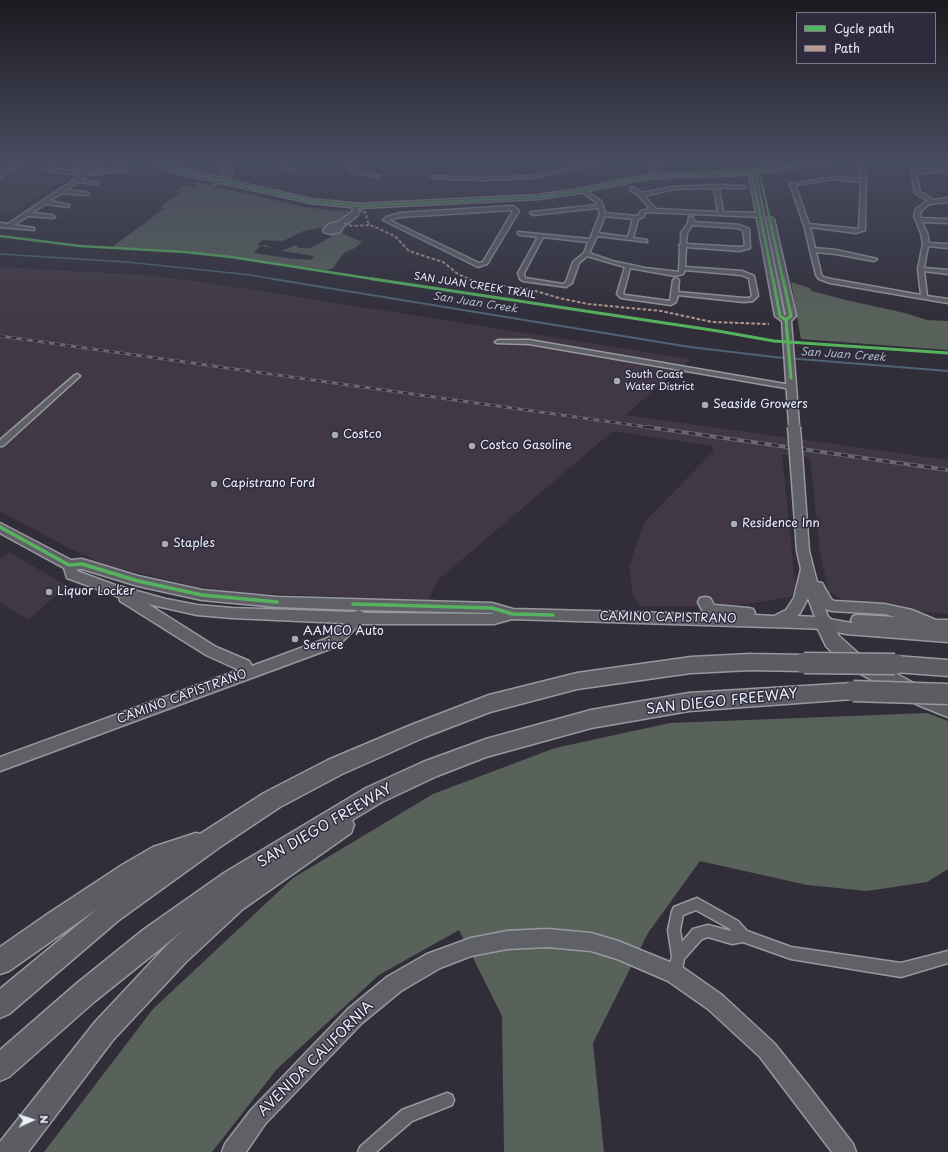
<!DOCTYPE html>
<style>
body{margin:0}
#map{position:relative;width:948px;height:1152px;overflow:hidden;background:#312e39;font-family:"Playpen Sans",sans-serif}
canvas{display:block}
.legend{position:absolute;left:796px;top:12px;width:140px;height:52px;box-sizing:border-box;background:#2f2a3d;border:1px solid #797a88;margin:0;padding:5px 7px;list-style:none;font-size:12px;color:#e8f1f8}
.legend li{display:flex;align-items:center;gap:8px;height:20px}
.legend b{width:20px;border:1px solid #797a88}
.north{position:absolute;left:12px;top:1100px;width:40px;height:40px;-webkit-text-stroke:3px #2f2a3d;paint-order:stroke;rotate:87deg;font-size:11px;font-weight:700;line-height:16px;text-align:center;color:#e8f1f8}
.north::after{content:'';display:block;margin:auto;width:14px;height:18px;background:#e8f1f8;clip-path:polygon(50% 0,100% 100%,50% 72%,0 100%)}
</style>
<div id="map">
<canvas width="948" height="1152"></canvas>
<ul class="legend">
<li><b style="height:5px;background:#56b35d"></b>Cycle path</li>
<li><b style="height:5px;background:#b69a8f"></b>Path</li>
</ul>
<div class="north">N</div>
</div>
<script>
const g = document.querySelector('canvas').getContext('2d');
g.lineJoin = 'round';
function paint(path, color) { g.fillStyle = color; g.fill(path, 'evenodd'); }
const poly = rows => new Path2D(rows.map(r => 'M' + r).join(''));
function strokePath(path, color, width, dash) { g.strokeStyle = color; g.lineWidth = width; g.lineCap = dash ? 'butt' : 'round'; g.setLineDash(dash || []); g.stroke(path); }
function drawText(font, color, halo, rows, align = 'center') {
  g.font = font + ' "Playpen Sans",sans-serif'; g.lineWidth = 3; g.setLineDash([]); g.textBaseline = 'middle'; g.strokeStyle = halo; g.fillStyle = color; for (const [text, x, y, turn = 0] of rows) {
    g.save(); g.translate(x, y); g.rotate((+turn || 0) * Math.PI / 180); g.textAlign = isNaN(turn) ? turn : align; if (halo) g.strokeText(text, 0, 0); g.fillText(text, 0, 0); g.restore();
  }
}
const built = poly([
 [722,161,746,161,746,167,743,168,724,169],
 [24,166,71,174,12,213,0,211,0,180],
 [0,267,143,275,196,281,691,359,625,415,948,460,948,614,905,610,867,602,845,601,829,592,820,554,810,458,782,454,796,591,790,597,726,607,640,606,633,595,629,566,642,528,647,519,713,452,713,446,613,431,439,579,428,600,248,593,193,586,106,565,67,547,0,511],
 [9,552,67,586,28,620,0,602,0,559]
]);
const green = poly([
 [157,161,177,161,188,167,198,170,198,171,211,174,217,173,221,169,225,174,216,176],
 [196,182,305,207,338,211,349,210,350,215,334,225,303,231,283,241,263,240,258,244,260,246,265,245,273,248,260,246,254,253,287,258,311,260,314,256,282,251,295,245,300,248,310,248,331,237,330,234,339,232,362,242,355,248,344,253,332,269,325,270,186,251,112,247,165,208,160,207,180,193,172,191,178,190,184,186,193,187,197,184,195,183],
 [791,282,810,288,812,291,846,300,905,313,927,320,948,321,948,350,801,339],
 [927,713,948,721,948,869,927,882,867,891,807,885,700,861,648,933,593,1043,604,1152,504,1152,502,1016,459,930,379,975,277,1069,212,1152,44,1152,153,1009,293,878,433,794,555,748,670,723]
]);
const streamFar1 = poly([
 [0,254,127,262,251,275,279,280]
]);
const stream = poly([
 [273,279,690,347,774,357,948,371]
]);
const street = poly([
 [54,161,59,161,51,168,70,171,85,161,89,161,89,163,76,171,85,172,102,161,108,161,92,172,109,169,121,161,127,161,117,168,128,171,126,172,113,171,101,174,87,175,81,179,99,183,97,184,78,182,65,190,86,192,89,194,88,195,62,193,49,201,69,205,69,207,45,204,32,213,52,215,55,217,54,218,28,216,14,225,34,228,34,230,0,227,0,223,8,224,81,175,45,170,45,168,54,161],
 [213,161,219,161,225,164,232,173,231,176,216,184,214,184,214,182,228,173,221,166,213,161],
 [271,161,277,161,295,170,291,171,271,161],
 [351,161,355,161,354,168,358,171,380,176,378,177,355,173,349,168,351,161],
 [601,161,611,161,532,178,481,180,434,178,432,177,434,176,481,178,532,176,601,161],
 [655,161,660,161,656,169,665,176,665,178,661,178,651,169,655,161],
 [850,161,855,161,864,169,866,174,865,230,856,233,810,227,815,248,836,250,877,259,874,261,836,254,816,252,821,274,823,277,831,279,921,295,918,269,923,244,921,233,914,216,916,209,928,201,915,193,912,173,916,170,948,170,948,172,916,173,920,192,934,200,948,198,948,202,929,204,921,211,920,216,921,218,948,219,948,223,922,222,927,233,929,243,948,244,948,248,928,246,924,268,948,270,948,274,924,271,927,296,948,299,948,303,830,283,819,279,816,275,804,225,790,184,835,177,861,179,860,171,850,161],
 [835,179,861,182,859,229,809,224,795,185,835,179],
 [716,185,744,186,746,187,744,188,719,188,723,212,761,213,764,215,761,217,649,212,645,213,643,217,638,219,633,238,647,240,647,242,597,236,589,253,612,261,645,268,679,272,680,246,679,245,681,244,681,233,688,223,689,217,693,217,694,222,740,225,749,229,750,248,740,251,686,247,685,267,742,271,754,276,758,296,753,301,744,302,678,295,676,302,671,305,621,298,617,294,625,267,587,256,579,263,572,283,566,287,523,281,520,279,518,273,538,237,520,235,518,234,518,232,590,239,600,214,598,208,533,215,530,213,531,212,597,205,597,203,581,191,581,190,583,189,601,201,605,213,635,216,639,215,641,211,650,209,639,196,630,190,630,188,634,188,642,193,674,187,716,185],
 [714,188,718,212,656,209,644,196,674,189,714,188],
 [605,216,633,219,628,237,598,233,605,216],
 [692,225,737,228,743,230,745,246,740,247,686,244,687,233,692,225],
 [543,237,588,242,584,253,573,262,566,282,563,284,525,278,524,273,543,237],
 [630,268,675,276,683,274,685,270,741,275,749,278,752,296,749,298,744,298,678,292,679,280,676,278,673,280,670,301,625,295,623,294,630,268],
 [513,206,519,211,487,264,478,267,383,220,386,217,400,213,513,206],
 [512,210,513,211,483,262,479,263,389,220,400,217,512,210],
 [498,340,529,340,791,385,795,387,791,389,529,344,496,343,495,342,498,340],
 [77,374,80,376,79,377,3,446,0,446,0,440,75,375,77,374],
 [697,898,738,921,747,931,791,947,901,963,948,951,948,963,901,977,791,959,743,942,732,944,708,937,702,939,684,959,680,979,675,981,670,979,668,974,672,956,668,930,672,911,674,907,697,898],
 [696,910,730,929,731,931,708,925,693,929,682,942,680,930,683,915,696,910],
 [447,1093,452,1095,454,1100,452,1105,412,1121,376,1152,358,1152,360,1147,402,1110,447,1093]
]);
const secondary = poly([
 [757,169,760,171,756,176,784,315,786,315,766,219,770,217,774,219,796,316,791,321,799,425,794,428,789,425,782,321,775,316,749,175,757,169],
 [356,204,359,204,363,206,357,216,344,226,340,232,330,234,324,232,323,230,329,224,338,222,351,213,356,204],
 [797,464,801,465,803,468,809,551,817,582,822,583,831,599,834,601,884,604,912,610,936,620,948,620,948,642,846,634,824,629,800,628,512,619,494,624,360,624,338,646,0,771,0,757,239,670,206,655,120,601,119,597,67,578,64,568,0,533,0,523,71,560,82,559,138,576,202,590,277,597,492,603,513,609,708,614,703,612,698,602,700,598,705,597,710,598,714,605,748,608,753,609,755,613,754,615,774,616,786,610,794,598,801,569,797,551,791,468,793,465,797,464],
 [77,569,82,569,138,586,202,600,277,607,359,610,353,612,232,608,197,605,166,599,115,585,77,571,77,569],
 [808,598,815,617,797,616,800,613,808,598],
 [148,604,197,615,232,618,344,623,328,638,252,666,249,661,216,647,148,604],
 [825,609,832,611,884,614,896,617,858,615,853,616,851,620,853,623,846,622,829,619,825,609],
 [359,610,492,613,493,614,365,613,359,610],
 [547,929,591,933,618,941,682,967,722,995,774,1043,810,1088,853,1144,856,1152,832,1152,760,1057,708,1009,668,981,617,959,591,951,547,947,507,949,471,956,440,968,401,991,362,1023,265,1124,246,1152,222,1152,225,1144,251,1110,348,1009,387,977,427,954,471,938,507,931,547,929]
]);
const primary = poly([
 [146,161,157,161,173,167,311,199,359,204,538,195,573,190,651,174,743,171,818,161,840,161,837,163,743,175,651,178,573,194,538,199,359,208,311,203,168,171,146,161]
]);
const highway = poly([
 [16,161,27,161,0,178,0,171,16,161],
 [824,616,830,618,839,636,858,653,932,693,948,699,948,717,918,705,844,665,826,646,815,623,818,618,824,616],
 [751,654,804,655,811,657,813,663,811,669,804,671,751,670,691,673,577,689,490,712,425,737,342,774,280,807,220,847,119,920,9,1014,0,1018,0,989,97,909,9,971,0,974,0,947,49,913,122,865,153,847,196,833,200,834,264,793,328,760,411,725,489,695,577,673,691,657,751,654],
 [895,656,948,660,948,676,895,672,888,670,886,664,888,658,895,656],
 [853,683,860,685,863,691,860,697,853,699,689,711,591,728,486,757,437,776,382,802,352,820,354,825,351,833,243,909,186,962,113,1040,28,1152,0,1152,0,1142,95,1022,168,944,185,929,94,1002,9,1077,0,1081,0,1050,76,984,143,930,224,873,366,788,423,762,486,739,591,710,689,693,853,683]
]);
const railFar1 = poly([
 [0,336,654,428]
]);
const rail = poly([
 [647,427,948,470]
]);
const secondaryBridgeFar1 = poly([
 [794,425,794,428]
]);
const secondaryBridge = poly([
 [794,427,797,468]
]);
const highwayBridge = poly([
 [804,663,895,664],
 [853,691,948,694]
]);
const quiet = poly([
 [358,209,366,213,367,220,370,225,395,236,409,251,443,262,458,274,471,280,488,284,529,289,559,298,588,304,661,311,712,322,769,324],
 [344,223,352,226,370,225]
]);
const cyclewayFar2 = poly([
 [149,161,171,169,311,201,359,206,538,197,573,192,651,176,743,173,837,161],
 [757,171,752,175,773,280],
 [757,171,760,175,783,280],
 [0,236,80,246,185,252,231,257,380,280]
]);
const cyclewayFar1 = poly([
 [373,279,718,331,774,341,948,353],
 [773,279,780,316,786,320,791,378],
 [783,279,791,316,786,320]
]);
const cycleway = poly([
 [0,527,69,565,82,564,138,581,202,595,277,602],
 [353,604,492,608,513,614,553,615]
]);
const markers = [
 [617,381,4,"#a8adb5"],
 [705,405,4,"#a8adb5"],
 [335,435,4,"#a8adb5"],
 [472,446,4,"#a8adb5"],
 [214,484,4,"#a8adb5"],
 [734,524,4,"#a8adb5"],
 [165,544,4,"#a8adb5"],
 [49,592,4,"#a8adb5"],
 [295,639,4,"#a8adb5"]
];
const farStreetnames = [
 ["SAN JUAN CREEK TRAIL",475,286,9]
];
const farPoinames = [
 ["South Coast",625,375],
 ["Water District",625,387]
];
const farWaternames = [
 ["San Juan Creek",475,303,9],
 ["San Juan Creek",843,355,4]
];
const poiNames = [
 ["Seaside Growers",713,405],
 ["Costco",343,435],
 ["Costco Gasoline",480,446],
 ["Capistrano Ford",222,484],
 ["Residence Inn",742,524],
 ["Staples",173,544],
 ["Liquor Locker",57,592],
 ["AAMCO Auto",303,632],
 ["Service",303,646]
];
const streetNames = [
 ["CAMINO CAPISTRANO",668,618,1],
 ["CAMINO CAPISTRANO",182,697,-20]
];
const nearStreetnames = [
 ["SAN DIEGO FREEWAY",722,702,-6],
 ["SAN DIEGO FREEWAY",325,826,-30],
 ["AVENIDA CALIFORNIA",316,1059,-45]
];
paint(built, '#413845');
paint(green, '#58625a');
strokePath(streamFar1, '#4e6475', 1.5);
strokePath(stream, '#4e6475', 2);
strokePath(street, '#98999f', 3);
strokePath(secondary, '#98999f', 3);
strokePath(primary, '#98999f', 3);
strokePath(highway, '#98999f', 3);
paint(street, '#606067');
paint(secondary, '#606067');
paint(primary, '#5d5c62');
paint(highway, '#5d5c62');
strokePath(railFar1, '#68686f', 3);
strokePath(rail, '#68686f', 4);
strokePath(railFar1, '#2f2a3d', 2, [5.5]);
strokePath(rail, '#2f2a3d', 2.5, [7]);
strokePath(secondaryBridgeFar1, '#98999f', 12, []);
strokePath(secondaryBridge, '#98999f', 15, []);
strokePath(highwayBridge, '#98999f', 23, []);
strokePath(secondaryBridgeFar1, '#606067', 10);
strokePath(secondaryBridge, '#606067', 12);
strokePath(highwayBridge, '#5d5c62', 20);
strokePath(quiet, '#b69a8f', 2, [3.5, 2]);
strokePath(cyclewayFar2, '#56b35d', 2.5);
strokePath(cyclewayFar1, '#56b35d', 3);
strokePath(cycleway, '#56b35d', 3.5);
const sky = g.createLinearGradient(0, 0, 0, 323);
sky.addColorStop(0, '#1b191f');
sky.addColorStop(0.5, '#484c5f');
sky.addColorStop(1, '#484c5f00');
g.fillStyle = sky;
g.fillRect(0, 0, 948, 323);
for (const [x, y, r, color] of markers) { const dot = new Path2D(); dot.arc(x, y, r, 0, 2 * Math.PI); g.fillStyle = color; g.fill(dot); strokePath(dot, '#2f2a3d', 1.5); }
drawText('10px', '#e8f1f8', '#2f2a3d', farStreetnames);
drawText('10px', '#e8f1f8', '#2f2a3d', farPoinames, 'left');
drawText('italic 11px', '#acbbc6', '#2f2a3d', farWaternames);
drawText('12px', '#e8f1f8', '#2f2a3d', poiNames, 'left');
drawText('12px', '#e8f1f8', '#2f2a3d', streetNames);
drawText('14px', '#e8f1f8', '#2f2a3d', nearStreetnames);
</script>
